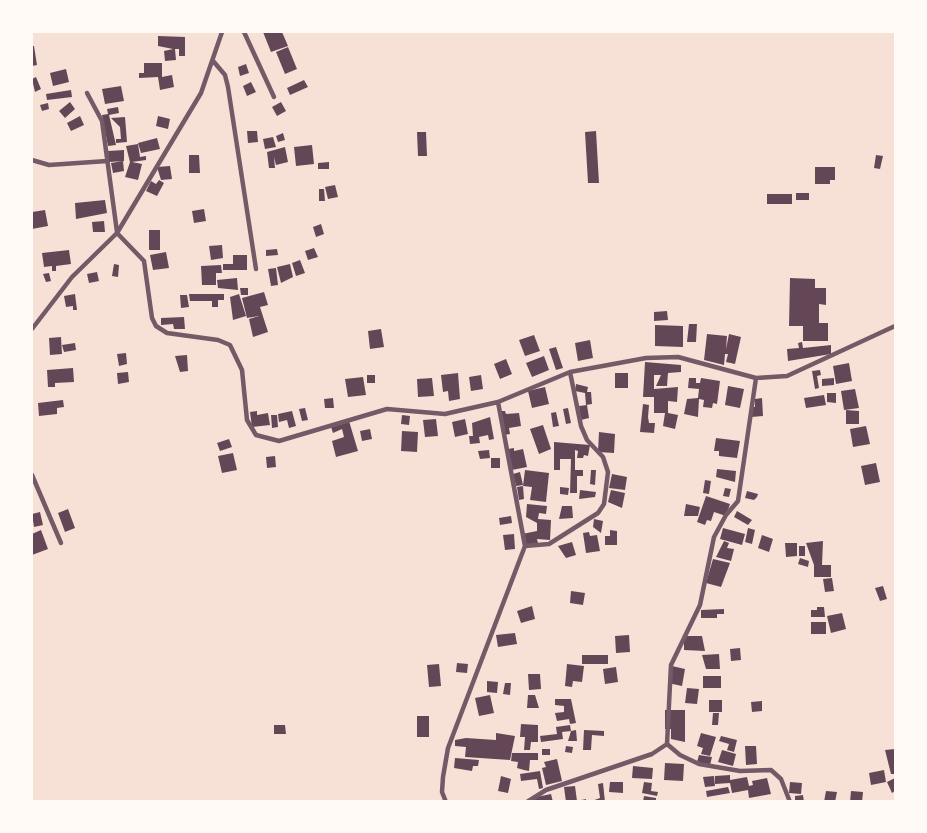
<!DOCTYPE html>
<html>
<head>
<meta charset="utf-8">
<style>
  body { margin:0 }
  #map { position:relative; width:927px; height:833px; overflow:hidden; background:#f7e1d7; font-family:"Work Sans",sans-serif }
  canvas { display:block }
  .frame { position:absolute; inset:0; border:33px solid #fffaf5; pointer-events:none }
</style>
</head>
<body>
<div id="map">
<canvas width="927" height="833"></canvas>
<div class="frame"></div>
</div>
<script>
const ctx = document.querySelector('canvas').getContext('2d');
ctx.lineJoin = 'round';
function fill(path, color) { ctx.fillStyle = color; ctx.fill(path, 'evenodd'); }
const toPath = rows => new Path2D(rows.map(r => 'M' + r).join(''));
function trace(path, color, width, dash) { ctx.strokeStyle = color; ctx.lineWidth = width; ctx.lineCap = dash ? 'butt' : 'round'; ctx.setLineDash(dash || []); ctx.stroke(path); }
fill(toPath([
  [263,32,282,32,288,46,271,52],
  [158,36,185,37,185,56,179,56,179,49,175,49,176,60,165,61,164,51,173,49,158,46],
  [32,46,34,46,37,65,32,66],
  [288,47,297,69,285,74,276,52],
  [144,63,162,63,162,77,172,75,174,87,160,90,158,77,139,78,139,73,144,73],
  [246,64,249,73,240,76,238,67],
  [66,69,69,82,53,86,50,73],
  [36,77,41,89,35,92,32,79],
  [304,80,308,87,290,95,287,88],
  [251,82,256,92,247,96,243,86],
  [121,86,124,101,105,104,102,89],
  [71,90,72,97,47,100,46,94],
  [70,102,75,109,65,118,59,111],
  [281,102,286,111,277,116,272,107],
  [48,103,49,109,42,111,40,105],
  [118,107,119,113,109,115,116,145,108,146,102,115,108,114,107,109],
  [80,116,84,125,71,131,67,123],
  [158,116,170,119,168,129,156,126],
  [125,117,127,142,116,143,116,139,121,139,120,127,111,118],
  [247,131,257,131,258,142,248,143],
  [596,131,599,183,588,183,585,132],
  [417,132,426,132,427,156,418,156],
  [283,133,285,140,278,142,276,136],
  [273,137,276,147,265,149,263,139],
  [157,138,160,149,141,153,138,143],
  [138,144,140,157,146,156,146,160,132,162,142,164,138,180,125,177,130,162,126,146],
  [312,145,314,164,296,166,294,147],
  [285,147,288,162,276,165,274,157,275,168,269,168,267,152],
  [124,150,124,161,109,162,108,151],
  [189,155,199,155,200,173,189,173],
  [876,155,883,156,880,169,874,168],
  [123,161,124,171,113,173,111,163],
  [329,162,329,169,318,169,318,163],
  [170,166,172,179,161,180,157,167],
  [815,167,835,167,835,180,830,180,830,184,815,184],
  [159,180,164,183,157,196,146,191,151,181,156,184],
  [335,185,338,197,328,199,325,187],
  [319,189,324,189,325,201,319,201],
  [796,193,809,193,809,200,796,200],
  [767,194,792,194,792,204,767,204],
  [105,200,107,213,76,219,75,203],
  [204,209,206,221,194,223,192,211],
  [45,210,48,226,32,229,32,212],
  [104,221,105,232,93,232,92,222],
  [321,224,324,234,316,237,313,227],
  [149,230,160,230,160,250,149,250],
  [222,245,223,258,211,260,209,246],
  [314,248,318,257,308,260,305,251],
  [277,249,278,255,266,256,266,250],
  [69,250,71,264,56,266,56,271,52,271,52,266,44,267,42,253],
  [166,252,169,268,153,270,150,255],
  [233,255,247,255,247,270,223,270,223,264,233,264],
  [300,260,305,273,296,276,292,263],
  [114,264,119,265,118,277,112,276],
  [290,264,293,277,281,283,277,267],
  [221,265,222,273,216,273,216,285,202,285,201,266],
  [276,268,278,285,271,286,268,269],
  [97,272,99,281,89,283,87,274],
  [49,273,51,281,46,282,43,274],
  [237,278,238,290,218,288,217,280],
  [790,278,815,279,815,288,826,288,826,305,819,304,819,323,828,323,828,341,803,341,803,326,789,326],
  [240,288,248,288,248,295,241,295],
  [264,292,268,305,260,307,268,332,253,337,249,319,259,316,247,318,242,298],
  [75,294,77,310,73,310,73,306,66,307,64,296],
  [189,294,224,294,224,300,218,300,218,307,212,307,212,301,190,301],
  [239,294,246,316,233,320,230,297],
  [180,295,187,295,189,307,181,308],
  [667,311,668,320,654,321,654,312],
  [184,317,185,329,174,329,173,324,161,325,161,318],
  [689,324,697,324,696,342,687,342],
  [655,325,683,326,683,347,655,346],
  [381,329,384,347,370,349,368,331],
  [707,334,727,336,726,349,729,334,741,337,735,364,726,362,728,354,725,354,724,365,704,360],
  [534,335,540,351,525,356,519,340],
  [61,337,62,354,50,355,49,338],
  [590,340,593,358,578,361,575,343],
  [802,342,803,348,831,345,831,354,788,361,787,349,799,348,798,343],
  [75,343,76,350,64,352,62,345],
  [556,347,563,368,556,370,549,349],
  [126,353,127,364,119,366,117,354],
  [187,355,188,371,180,372,175,356],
  [544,356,549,370,532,377,526,363],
  [506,359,512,374,500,379,494,364],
  [645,362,681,365,681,372,668,373,667,386,656,386,661,375,654,375,654,389,678,387,677,402,668,401,668,413,678,415,675,429,663,426,665,413,654,413,654,397,643,397],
  [849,363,852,381,836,384,833,366],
  [73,368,74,382,55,383,55,387,48,387,47,370],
  [820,370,821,375,817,376,819,388,815,389,812,371],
  [128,372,129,382,118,384,117,373],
  [458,373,460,399,449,401,448,391,443,392,441,375],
  [615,373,628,373,628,388,615,388],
  [367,375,375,375,375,383,367,383],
  [481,375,483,389,471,391,469,377],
  [363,377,366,395,348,397,345,379],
  [432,378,434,396,418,397,417,379],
  [689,378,696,378,696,383,700,383,701,378,720,381,717,404,713,403,712,408,703,407,704,400,699,399,698,417,684,414,687,399,698,398,699,389,688,388],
  [834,378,834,385,822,386,822,379],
  [576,384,588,387,587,392,591,392,592,404,586,405,585,393,575,391],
  [728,386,744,389,740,408,725,405],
  [545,387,549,404,532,408,528,391],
  [855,389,859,408,844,410,841,391],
  [827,393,836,393,836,403,827,402],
  [824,395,826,405,806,408,804,398],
  [333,398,334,408,325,408,324,399],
  [762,398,763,416,751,417,750,407,755,407,755,399],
  [63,400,64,407,57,408,57,414,39,416,38,403],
  [643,404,649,405,648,417,649,423,655,423,654,433,640,432],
  [587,405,589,418,581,420,579,406],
  [305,408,308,420,302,421,299,409],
  [568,408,571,423,566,424,563,409],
  [846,410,859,411,859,424,846,424],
  [257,411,257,415,268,413,270,425,252,427,250,412],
  [292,411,296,426,289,428,287,420,279,422,278,414],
  [500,411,505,411,506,414,519,413,521,426,509,428,510,434,503,435],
  [556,412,559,426,553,427,551,413],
  [271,415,277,415,278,427,272,428],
  [402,415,410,416,409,425,401,424],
  [490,417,494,439,489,440,488,435,479,437,480,443,470,444,469,436,473,436,472,423],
  [436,419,438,436,425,437,423,420],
  [465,419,468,434,455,437,452,422],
  [349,421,358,451,336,457,332,441,344,437,342,429,333,433,331,427],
  [543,425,551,449,539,454,530,429],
  [866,426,870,444,853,447,850,429],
  [370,429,372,439,362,441,360,431],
  [402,431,418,432,417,452,401,451],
  [599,432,615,434,614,453,598,452],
  [716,438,740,441,737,458,719,456,719,451,714,451],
  [229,439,232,447,220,451,217,443],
  [554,442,590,445,588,456,584,455,583,458,577,458,578,451,575,450,575,470,583,470,583,476,577,476,577,493,570,493,571,459,560,459,560,470,554,470],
  [514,448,514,451,523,449,527,467,512,470,508,449],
  [489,450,490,458,480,459,478,451],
  [233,453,237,470,222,473,218,456],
  [275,456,276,467,267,468,266,457],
  [491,458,500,458,500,468,491,468],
  [876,463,880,482,865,485,861,466],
  [717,469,736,471,735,482,716,477],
  [525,470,549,473,546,502,530,500,532,487,523,486],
  [591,470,596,470,595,485,590,484],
  [520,472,523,485,516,486,513,474],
  [612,474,627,477,625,490,609,488],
  [705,480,711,481,709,494,703,493],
  [523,486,524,499,519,500,517,487],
  [560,487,569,488,568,495,560,494],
  [725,488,731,489,729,497,723,496],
  [580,490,596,492,595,497,579,499],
  [611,490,625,493,622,508,608,502],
  [747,491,758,494,757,497,754,500,745,498],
  [706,496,730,504,726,516,714,512,711,521,707,520,705,525,697,522],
  [527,504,547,506,546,514,539,513,538,519,551,520,550,540,537,539,538,543,524,545,522,534,537,531,537,523,526,517],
  [686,504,700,507,698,516,684,516],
  [562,506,572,506,573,518,559,519],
  [68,509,75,528,65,532,58,513],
  [737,511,752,520,748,525,734,517],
  [40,512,43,525,34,527,32,514],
  [511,516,512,523,500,525,499,518],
  [594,519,603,521,601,533,593,527],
  [723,528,745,534,742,545,720,539],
  [748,528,755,530,752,544,745,542],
  [41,530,48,549,32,555,32,534],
  [610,530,617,531,617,545,605,545,605,536,610,536],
  [589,532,590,536,597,535,600,551,586,553,583,533],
  [514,534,515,549,505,550,503,535],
  [762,535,773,539,769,552,758,548],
  [724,541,729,543,727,548,734,549,731,561,716,557],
  [823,541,822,565,831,565,831,577,814,577,814,565,806,543],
  [572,542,576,555,566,558,558,546],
  [785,543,797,543,797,556,786,557],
  [799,546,805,546,805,556,799,556],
  [800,558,809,561,808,567,798,564],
  [713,559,730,563,721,587,706,583],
  [832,578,834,591,825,592,823,579],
  [883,586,887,599,880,601,875,588],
  [571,591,585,593,583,605,570,603],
  [532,606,535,619,521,623,517,611],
  [817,607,824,607,825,617,811,617,811,610,817,610],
  [724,609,724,614,717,614,717,618,701,618,701,610],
  [842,613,846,629,831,633,827,616],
  [811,622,826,622,826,634,811,634],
  [515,633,517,644,498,647,496,635],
  [629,635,630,652,616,653,615,636],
  [684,636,702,636,705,651,684,650],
  [740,648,741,660,731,661,730,649],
  [719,654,720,669,706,669,702,655],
  [582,655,608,655,608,664,582,664],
  [457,663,468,664,467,673,456,672],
  [439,664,441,686,429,687,427,665],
  [567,664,584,666,582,682,573,681,572,687,565,686],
  [672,666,685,669,682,686,668,683],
  [616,667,618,682,605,684,603,669],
  [528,674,540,674,541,689,529,690],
  [703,676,721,676,721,688,703,688],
  [487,681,498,682,497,693,487,692],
  [505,683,511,683,510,695,503,694],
  [687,688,699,689,697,704,685,703],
  [490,695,494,713,479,716,475,698],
  [528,695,535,695,539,708,527,708],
  [555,699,571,699,576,723,570,724,569,719,557,721,555,713,564,712,564,706,555,705],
  [709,700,722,700,722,712,709,712],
  [762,701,762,711,752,712,751,702],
  [665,710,685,710,685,742,671,739,671,729,665,729],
  [713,713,719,713,718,725,712,725],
  [417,716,429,716,429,737,417,737],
  [521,724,538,725,538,742,531,742,530,750,524,750,525,737,520,737],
  [274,725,285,725,286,734,274,734],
  [570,725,571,731,562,732,563,739,541,742,540,736,557,734,556,727],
  [576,730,577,741,568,741,571,731],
  [584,730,604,731,604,736,592,735,591,750,583,750],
  [496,733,515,736,510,760,465,757,466,747,455,746,455,740,466,738,496,740],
  [701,733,716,737,710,756,701,754,703,748,697,746],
  [721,736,737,740,734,752,727,750,729,744,719,741],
  [566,746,573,747,572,753,565,752],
  [745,746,756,746,757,764,746,765],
  [542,749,550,749,550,755,542,755],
  [895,749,895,774,891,774,885,750],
  [722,750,736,754,733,766,718,762],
  [512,753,538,753,538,760,530,760,529,771,524,770,517,768,518,762,511,761],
  [699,755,712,757,710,765,697,762],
  [455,758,479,760,478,766,473,766,472,771,454,768],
  [557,759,562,781,546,785,542,768,546,767,544,762],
  [665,763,684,764,683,781,664,780],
  [633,766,653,768,652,779,632,778],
  [884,770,886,782,871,785,869,773],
  [540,771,543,788,539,789,537,779,521,781,520,774],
  [730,775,730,780,747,777,749,786,753,785,752,781,767,778,771,794,749,798,748,790,732,793,730,783,715,784,715,776],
  [501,776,511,779,508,793,498,791],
  [714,776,715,786,705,787,703,777],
  [895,778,895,791,892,793,887,782],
  [610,782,623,782,623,793,609,792],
  [644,782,652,783,651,791,658,792,657,796,642,793],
  [790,782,802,783,801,794,789,793],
  [603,783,605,802,589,802,600,798,598,784],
  [575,786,577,801,586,799,586,802,566,802,564,787],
  [728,787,730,793,707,797,706,791],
  [826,791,837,792,835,802,824,802],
  [851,791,863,792,862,802,850,802],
  [551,794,553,802,533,802,532,798],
  [803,795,804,802,795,802,795,796],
  [644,796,656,798,656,802,643,802]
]), '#644757');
trace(toPath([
  [244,32,274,97],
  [214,62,225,75,228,87,256,269],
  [87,93,102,121,117,232],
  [32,160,49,165,107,161],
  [117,233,201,93,222,32],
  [32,329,72,277,117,233,144,261,152,318,156,326,167,333,218,340,230,345,242,370,247,420,256,435,279,441,387,409,445,414,458,411,498,402,570,372,646,358,678,357,756,378,787,376,895,326],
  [32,475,61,543],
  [525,546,549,544,598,513,604,504,608,472,603,457,587,440,581,426,570,372],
  [667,744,680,755,699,764,740,771,771,770,781,779,790,802],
  [446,802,442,792,443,777,448,748,525,546,498,402],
  [527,802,546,790,652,754,667,744,671,665,700,605,714,537,726,515,738,501,756,378]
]), '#755966', 4.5);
</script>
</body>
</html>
